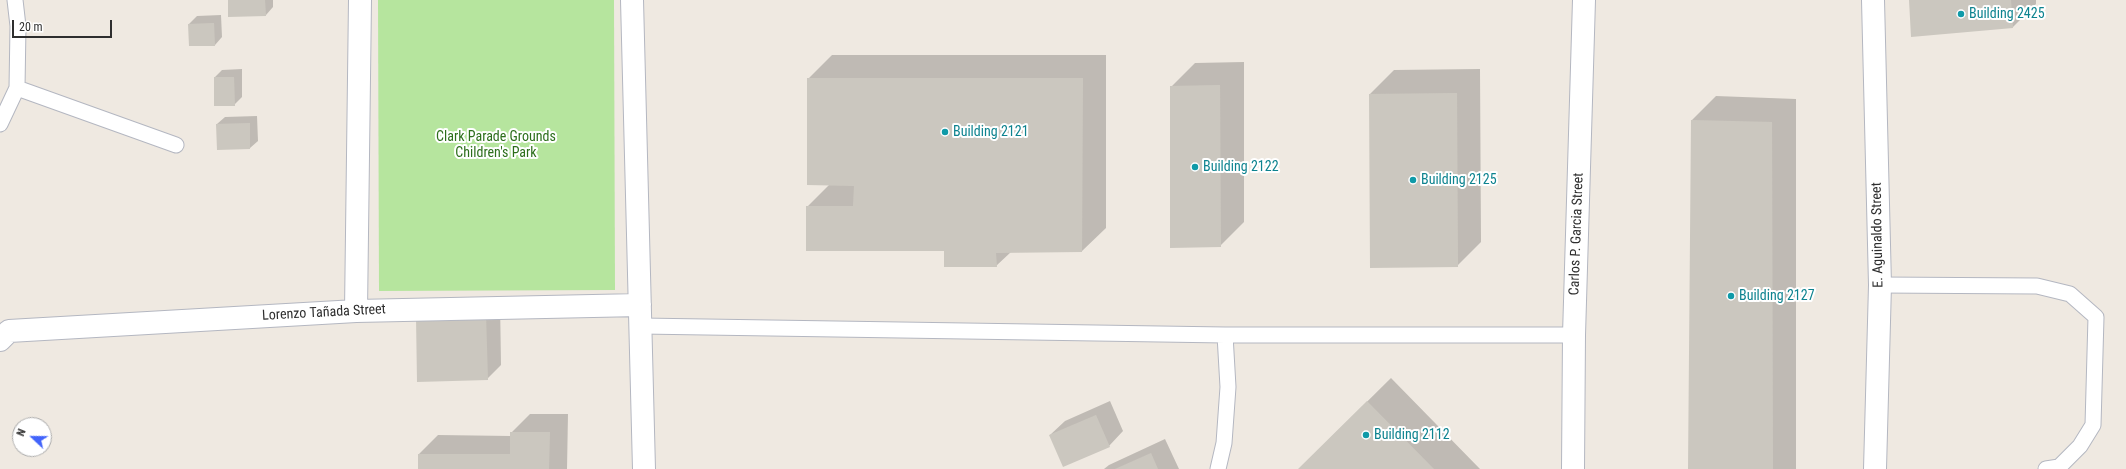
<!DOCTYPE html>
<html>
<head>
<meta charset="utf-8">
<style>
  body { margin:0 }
  #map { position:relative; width:2126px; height:469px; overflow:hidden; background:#efe9e1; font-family:"Roboto Condensed",sans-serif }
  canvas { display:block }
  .north { position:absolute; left:12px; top:417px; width:40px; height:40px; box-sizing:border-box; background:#fff; border:1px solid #ababab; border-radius:50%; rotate:292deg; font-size:11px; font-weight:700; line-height:16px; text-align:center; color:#2e2e2e }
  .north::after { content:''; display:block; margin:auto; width:14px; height:18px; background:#4264fb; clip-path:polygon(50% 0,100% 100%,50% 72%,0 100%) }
  .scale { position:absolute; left:12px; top:20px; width:100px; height:18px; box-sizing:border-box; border:2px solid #2e2e2e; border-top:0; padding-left:5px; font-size:12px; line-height:14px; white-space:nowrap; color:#2e2e2e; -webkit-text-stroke:3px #fff; paint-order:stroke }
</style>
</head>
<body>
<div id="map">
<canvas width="2126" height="469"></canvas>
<div class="north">N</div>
<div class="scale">20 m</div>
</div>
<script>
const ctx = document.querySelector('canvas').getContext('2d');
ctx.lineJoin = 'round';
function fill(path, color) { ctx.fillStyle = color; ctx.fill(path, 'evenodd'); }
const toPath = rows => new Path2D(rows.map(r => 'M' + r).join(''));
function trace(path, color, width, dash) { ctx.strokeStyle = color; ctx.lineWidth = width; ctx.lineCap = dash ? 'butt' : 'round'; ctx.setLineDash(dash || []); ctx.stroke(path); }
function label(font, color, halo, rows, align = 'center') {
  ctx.font = font + ' "Roboto Condensed",sans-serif'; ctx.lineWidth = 4; ctx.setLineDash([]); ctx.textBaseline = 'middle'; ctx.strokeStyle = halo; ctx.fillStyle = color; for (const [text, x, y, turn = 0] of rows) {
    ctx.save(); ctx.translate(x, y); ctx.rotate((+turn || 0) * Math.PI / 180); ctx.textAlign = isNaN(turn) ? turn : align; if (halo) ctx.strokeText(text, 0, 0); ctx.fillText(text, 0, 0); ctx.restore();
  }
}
fill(toPath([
  [378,0,614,0,615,290,379,291]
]), '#b6e59e');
fill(toPath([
  [229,0,273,0,273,7,266,15],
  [1910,0,2036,0,2036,4,2013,27],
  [221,15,222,37,215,45,189,24,197,16],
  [832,55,1106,55,1106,228,1082,251,1011,252,996,266,807,207,830,184,808,79],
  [1244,62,1244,222,1220,246,1171,87,1195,63],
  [242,69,242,97,234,105,215,77,222,70],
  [1480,69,1481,242,1457,266,1370,94,1394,70],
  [1716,96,1796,99,1796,469,1689,469,1692,120],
  [257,116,258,141,250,148,217,124,225,117],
  [500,301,501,365,487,379,431,303],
  [1391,378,1480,469,1299,469],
  [1110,401,1123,431,1109,446,1050,435,1065,421],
  [530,414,568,414,567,469,418,469,419,454,438,435,511,436,511,433],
  [1165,439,1179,469,1104,469,1109,465]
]), '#0003');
fill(toPath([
  [228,0,265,0,266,16,228,17],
  [1909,0,2011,0,2013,28,1911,37],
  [214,23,215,46,189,46,188,24],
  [214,77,234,77,235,106,214,106],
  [807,78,1083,78,1082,252,996,253,997,267,944,267,944,251,806,251,806,206,853,206,854,186,807,185],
  [1220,85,1221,247,1170,248,1170,86],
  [1457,93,1458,267,1370,268,1369,94],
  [1691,120,1772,122,1773,469,1688,469],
  [250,123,250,149,217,150,216,124],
  [486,315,488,380,417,382,416,317],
  [1367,401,1434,469,1298,469],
  [1096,415,1110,447,1063,467,1049,435],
  [510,432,550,432,549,469,418,469,418,454,510,454],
  [1151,453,1158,469,1115,469]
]), '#cbc7bf');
const service = toPath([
  [17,88,176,145],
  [0,124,17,88,18,26,15,0],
  [1880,285,2037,286,2070,294,2096,317,2093,425,2080,446,2059,467,2046,469],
  [641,326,1225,335,1574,335],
  [1218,469,1224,443,1228,387,1225,335]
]);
const minor = toPath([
  [632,0,644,469],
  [1873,0,1880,285,1875,469],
  [356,311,360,0],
  [0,340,9,331,356,311,640,305],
  [1573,469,1574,335,1584,0]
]);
trace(service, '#b4b7c1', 17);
trace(minor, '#b4b7c1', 24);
trace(service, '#fff', 15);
trace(minor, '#fff', 22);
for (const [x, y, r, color] of [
  [1961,14,4,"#0f9aa8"],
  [945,132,4,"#0f9aa8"],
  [1195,167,4,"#0f9aa8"],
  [1413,180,4,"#0f9aa8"],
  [1731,296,4,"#0f9aa8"],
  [1366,435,4,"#0f9aa8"]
]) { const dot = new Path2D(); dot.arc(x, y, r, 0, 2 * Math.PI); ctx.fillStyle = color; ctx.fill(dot); trace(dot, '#fff', 1.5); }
label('14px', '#0d838f', '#fff', [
  ["Building 2425",1969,14],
  ["Building 2121",953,132],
  ["Building 2122",1203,167],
  ["Building 2125",1421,180],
  ["Building 2127",1739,296],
  ["Building 2112",1374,435]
], 'left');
label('14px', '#2c6e1b', '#fff', [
  ["Clark Parade Grounds",496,137],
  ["Children's Park",496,153]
]);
label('14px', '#2e2e2e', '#fff', [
  ["Carlos P. Garcia Street",1577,234,-88],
  ["E. Aguinaldo Street",1878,235,-91],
  ["Lorenzo Tañada Street",324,313,-3]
]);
</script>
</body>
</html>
